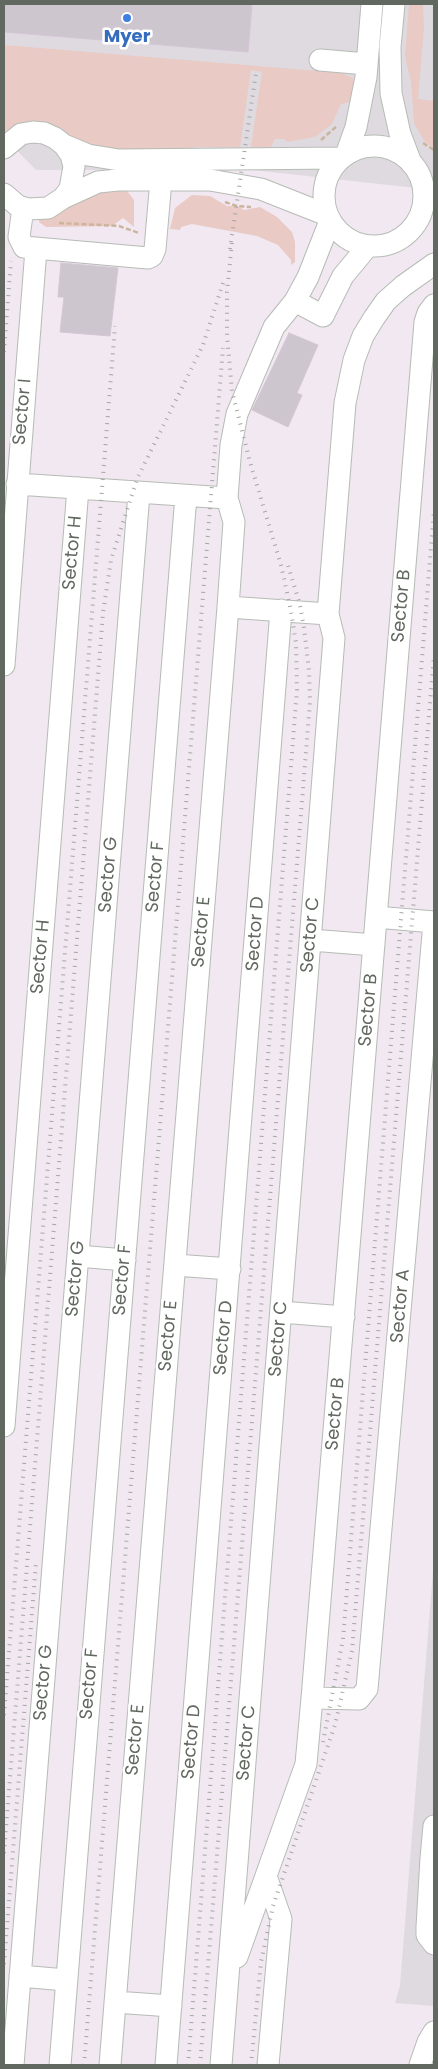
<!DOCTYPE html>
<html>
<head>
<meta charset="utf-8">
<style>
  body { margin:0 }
  #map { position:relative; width:438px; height:2069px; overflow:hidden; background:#f1e8f1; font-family:Poppins,sans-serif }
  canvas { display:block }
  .frame { position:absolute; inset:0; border:5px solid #61685f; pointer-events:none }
</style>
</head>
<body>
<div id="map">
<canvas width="438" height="2069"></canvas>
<div class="frame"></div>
</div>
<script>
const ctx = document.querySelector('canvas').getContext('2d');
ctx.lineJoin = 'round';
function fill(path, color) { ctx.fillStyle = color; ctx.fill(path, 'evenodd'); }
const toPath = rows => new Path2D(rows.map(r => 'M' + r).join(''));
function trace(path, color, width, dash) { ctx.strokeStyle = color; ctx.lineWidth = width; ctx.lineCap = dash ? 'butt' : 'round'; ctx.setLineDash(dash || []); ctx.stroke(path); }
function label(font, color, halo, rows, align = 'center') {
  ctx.font = font + ' Poppins,sans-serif'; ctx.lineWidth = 5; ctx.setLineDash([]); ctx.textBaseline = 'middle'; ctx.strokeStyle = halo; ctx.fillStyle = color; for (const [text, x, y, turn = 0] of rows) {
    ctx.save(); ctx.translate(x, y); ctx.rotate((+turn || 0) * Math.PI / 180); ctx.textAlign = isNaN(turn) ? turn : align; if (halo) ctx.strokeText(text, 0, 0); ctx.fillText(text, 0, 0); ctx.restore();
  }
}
fill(toPath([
  [4,4,434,4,434,190,253,170,36,170,4,137],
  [434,1558,434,2006,395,2003,400,1986]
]), '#dfdae0');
fill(toPath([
  [409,4,423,4,424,28,418,99,434,101,434,148,425,142,414,123,411,82,405,56],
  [4,45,342,73,353,78,354,84,350,102,341,104,332,124,315,137,287,142,284,139,275,139,271,147,251,147,262,72,251,70,240,147,199,147,128,154,15,128,4,132],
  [115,188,127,191,134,200,134,227,123,218,112,226,46,227,39,222,39,218,105,189],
  [192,195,210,196,227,206,237,206,244,210,260,207,277,217,292,232,295,242,295,262,291,265,291,260,278,245,257,236,192,224,181,227,180,230,170,229,175,208]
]), '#e9cac4');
const building = toPath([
  [4,4,252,4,248,52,4,32,4,4],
  [61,263,118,268,110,336,60,332,64,297,58,297,61,263],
  [289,333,318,345,297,393,302,395,288,427,252,410,289,333]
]);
fill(building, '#cec6ce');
trace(building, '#d4c5d7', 1);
const minor = toPath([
  [394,4,390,47,391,93,400,134,411,163],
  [320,60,367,64],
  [64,145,88,155,119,160,341,158],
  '324 196a50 50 0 1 1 100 0a50 50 0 1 1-100 0Z',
  [4,148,21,134,33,132,44,133,55,138,64,145,71,155,74,166,70,189,63,198,48,208,28,209,18,206,4,194],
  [346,155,356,127,366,77,372,4],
  [63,198,98,182,118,180,210,180,261,189,327,215],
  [23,208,19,237,24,247,148,258,152,256,155,249,161,180],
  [295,301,323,316,343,276,368,246],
  [17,484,227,498],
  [328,614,228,607,234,522,227,498,231,445,237,414,274,327,295,301,308,277,330,221],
  [4,665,36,249],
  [376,917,434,922],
  [311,940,374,945],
  [78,1256,125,1260],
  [175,1265,230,1269],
  [281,1312,344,1317],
  [4,1426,78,488],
  [312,1698,425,322,428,313,434,305],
  [431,1858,434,1826],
  [434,1858,431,1858,427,1927,427,1935,434,1944],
  [266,1876,281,1919,268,2065],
  [237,1957,306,1764,312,1698,359,1699,367,1689,434,922],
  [20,1976,66,1980],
  [115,2002,171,2006],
  [13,2065,139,493],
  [60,2065,186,496],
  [110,2065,228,607],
  [166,2065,281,610],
  [221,2065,334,638,328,614,345,403,354,360,363,336,374,318,386,301,403,286,434,264],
  [420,2065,428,2042,434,2032]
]);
trace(minor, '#b6bcb5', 23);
trace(toPath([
  [321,140,337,126],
  [423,143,434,150],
  [225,202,237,206,251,207],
  [59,223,119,226,139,233]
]), '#cdb49d', 2.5, [5, 2.5]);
trace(minor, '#fff', 21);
trace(toPath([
  [230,249,256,73],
  [4,352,11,261],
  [4,1715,115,326],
  [323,1742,343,1639,434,510],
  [4,1853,103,613,111,560,137,479,203,345,223,283],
  [4,1964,36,1563],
  [84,2065,223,348],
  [188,2065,297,690,296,643,291,611,281,565,250,462,232,391,227,335,227,292,232,242],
  [200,2065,310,702,309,671,304,628,300,605,287,562],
  [251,2065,261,1962,273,1906,335,1725,352,1651,434,655]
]), '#a4a6a3', 4, [1, 6]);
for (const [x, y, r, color] of [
  [127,18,5,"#3f7fe0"]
]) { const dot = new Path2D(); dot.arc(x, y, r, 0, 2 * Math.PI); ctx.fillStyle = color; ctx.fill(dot); trace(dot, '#fff', 2); }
label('bold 18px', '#366cbe', '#fff', [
  ["Myer",127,37]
]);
label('18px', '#61685f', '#fff', [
  ["Sector I",23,412,-85],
  ["Sector H",73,553,-85],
  ["Sector B",402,606,-85],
  ["Sector G",109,875,-85],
  ["Sector F",156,877,-85],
  ["Sector E",202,932,-85],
  ["Sector D",256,934,-86],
  ["Sector C",311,935,-85],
  ["Sector H",41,957,-85],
  ["Sector B",369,1010,-85],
  ["Sector G",76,1279,-85],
  ["Sector F",123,1280,-85],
  ["Sector A",401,1306,-85],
  ["Sector E",169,1336,-85],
  ["Sector D",224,1338,-85],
  ["Sector C",279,1339,-85],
  ["Sector B",336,1414,-85],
  ["Sector G",44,1683,-85],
  ["Sector F",90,1684,-85],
  ["Sector E",136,1740,-85],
  ["Sector D",192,1742,-85],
  ["Sector C",247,1743,-85]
]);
</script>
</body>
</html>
